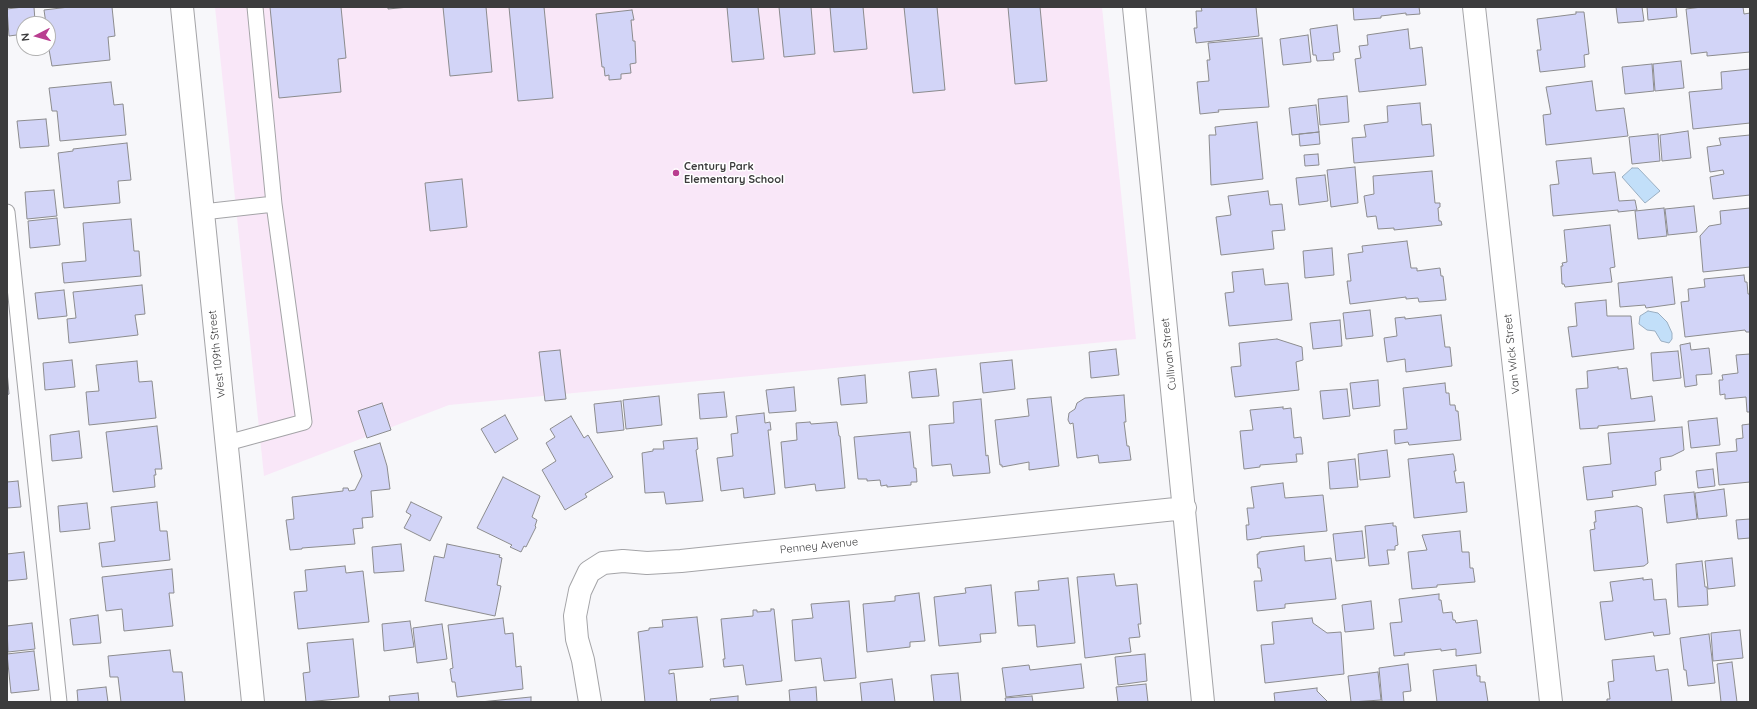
<!DOCTYPE html>
<html>
<head>
<meta charset="utf-8">
<style>
  body { margin:0 }
  #map { position:relative; width:1757px; height:709px; overflow:hidden; background:#f7f7fa; font-family:Quicksand,sans-serif }
  canvas { display:block }
  .frame { position:absolute; inset:0; border:8px solid #3c3c3d; pointer-events:none }
  .north { position:absolute; left:16px; top:16px; width:40px; height:40px; box-sizing:border-box; background:#fff; border:1px solid #b1b1b1; border-radius:50%; rotate:264deg; font-size:11px; font-weight:700; line-height:16px; text-align:center; color:#3c3c3d }
  .north::after { content:''; display:block; margin:auto; width:14px; height:18px; background:#b93e90; clip-path:polygon(50% 0,100% 100%,50% 72%,0 100%) }
</style>
</head>
<body>
<div id="map">
<canvas width="1757" height="709"></canvas>
<div class="frame"></div>
<div class="north">N</div>
</div>
<script>
const ctx = document.querySelector('canvas').getContext('2d');
ctx.lineJoin = 'round';
function fill(path, color) { ctx.fillStyle = color; ctx.fill(path, 'evenodd'); }
const toPath = rows => new Path2D(rows.map(r => 'M' + r).join(''));
function trace(path, color, width, dash) { ctx.strokeStyle = color; ctx.lineWidth = width; ctx.lineCap = dash ? 'butt' : 'round'; ctx.setLineDash(dash || []); ctx.stroke(path); }
function label(font, color, halo, rows, align = 'center') {
  ctx.font = font + ' Quicksand,sans-serif'; ctx.lineWidth = 3; ctx.setLineDash([]); ctx.textBaseline = 'middle'; ctx.strokeStyle = halo; ctx.fillStyle = color; for (const [text, x, y, turn = 0] of rows) {
    ctx.save(); ctx.translate(x, y); ctx.rotate((+turn || 0) * Math.PI / 180); ctx.textAlign = isNaN(turn) ? turn : align; if (halo) ctx.strokeText(text, 0, 0); ctx.fillText(text, 0, 0); ctx.restore();
  }
}
fill(toPath([
  [215,7,1102,7,1136,339,449,405,264,476]
]), '#f9e7f8');
const water = toPath([
  [1632,168,1638,168,1660,191,1645,203,1622,177,1632,168],
  [1648,311,1658,313,1667,322,1672,333,1672,339,1669,343,1661,341,1655,331,1647,330,1639,324,1640,316,1648,311]
]);
fill(water, '#c2dff9');
trace(water, '#9aaec1', 1);
const building = toPath([
  [23,7,34,7,35,21,44,20,45,24,24,24,24,34,9,36,7,9,23,7],
  [69,7,112,7,115,36,108,37,110,60,52,66,48,44,48,24,46,24,44,10,69,7],
  [270,7,341,7,346,58,338,59,341,92,279,98,270,7],
  [388,7,409,7,388,9,388,7],
  [443,7,486,7,492,72,450,76,443,7],
  [509,7,544,7,553,98,518,101,509,7],
  [727,7,758,7,764,59,732,62,727,7],
  [779,7,811,7,815,54,784,57,779,7],
  [830,7,863,7,867,49,834,52,830,7],
  [904,7,937,7,945,90,913,93,904,7],
  [1008,7,1040,7,1047,81,1015,84,1008,7],
  [1201,7,1256,7,1259,36,1196,43,1194,28,1197,28,1196,11,1202,11,1201,7],
  [1353,7,1419,7,1420,14,1406,15,1406,13,1381,16,1381,18,1354,20,1353,7],
  [1616,7,1642,7,1644,21,1618,23,1616,7],
  [1647,7,1676,7,1677,17,1648,20,1647,7],
  [1702,7,1743,7,1744,14,1750,13,1750,52,1707,56,1707,52,1691,54,1686,9,1702,7],
  [632,10,634,20,631,20,633,41,635,41,636,63,630,64,631,73,621,74,621,79,609,80,609,75,605,76,604,67,602,67,596,14,632,10],
  [1576,12,1584,12,1589,54,1584,55,1585,67,1540,72,1537,50,1541,50,1537,19,1576,14,1576,12],
  [1337,25,1340,52,1333,53,1334,60,1317,61,1316,55,1313,55,1310,29,1337,25],
  [1408,29,1410,49,1422,47,1426,85,1359,92,1355,59,1361,58,1359,46,1368,45,1367,35,1408,29],
  [1308,35,1311,62,1283,65,1280,39,1308,35],
  [1262,38,1269,107,1218,110,1219,112,1200,114,1197,82,1209,81,1207,60,1210,60,1208,43,1262,38],
  [1681,61,1684,88,1655,91,1653,64,1681,61],
  [1652,64,1654,91,1625,94,1622,67,1652,64],
  [1750,69,1750,123,1693,129,1689,92,1722,89,1721,72,1750,69],
  [1592,81,1596,111,1624,108,1628,136,1546,145,1543,115,1551,114,1546,87,1592,81],
  [111,82,114,105,123,104,126,135,60,141,57,111,52,111,49,88,111,82],
  [1347,96,1349,122,1320,125,1318,99,1347,96],
  [1420,103,1422,125,1431,124,1434,156,1354,163,1352,138,1366,137,1364,125,1388,122,1387,106,1420,103],
  [1316,105,1319,132,1292,135,1289,108,1316,105],
  [46,119,49,146,20,148,17,121,46,119],
  [1257,122,1263,179,1211,185,1209,135,1216,135,1215,127,1257,122],
  [1688,131,1691,158,1662,161,1660,135,1688,131],
  [1319,132,1320,144,1300,146,1299,134,1319,132],
  [1658,134,1660,161,1632,164,1629,137,1658,134],
  [1750,135,1750,195,1713,199,1710,177,1724,174,1723,170,1710,172,1707,147,1721,145,1719,138,1750,135],
  [127,143,131,180,118,181,120,203,64,208,58,153,73,151,73,149,127,143],
  [1318,154,1319,165,1305,166,1304,155,1318,154],
  [1591,158,1593,174,1615,172,1619,201,1635,200,1637,210,1618,212,1618,210,1553,216,1550,185,1559,184,1556,161,1591,158],
  [1355,167,1358,203,1331,207,1327,170,1355,167],
  [1432,171,1435,203,1440,203,1440,207,1438,208,1439,221,1441,221,1442,225,1394,230,1394,228,1378,229,1376,216,1367,217,1364,196,1374,194,1373,176,1432,171],
  [1325,175,1328,201,1299,205,1296,178,1325,175],
  [462,179,467,227,430,231,425,183,462,179],
  [54,190,57,216,27,219,25,192,54,190],
  [1268,191,1270,205,1282,204,1285,230,1272,231,1274,249,1221,255,1216,217,1231,215,1228,196,1268,191],
  [1694,206,1697,232,1668,235,1665,209,1694,206],
  [1664,208,1667,236,1638,239,1635,211,1664,208],
  [1750,208,1750,267,1703,272,1700,236,1709,226,1721,224,1720,211,1750,208],
  [57,218,60,245,30,248,28,221,57,218],
  [131,219,134,251,139,251,141,276,64,283,62,263,86,261,83,223,131,219],
  [1610,225,1615,267,1610,268,1612,282,1565,287,1564,284,1562,284,1561,266,1563,266,1562,263,1567,262,1564,230,1610,225],
  [1407,241,1411,268,1417,268,1417,271,1440,268,1441,276,1443,276,1446,300,1419,302,1418,298,1406,299,1406,297,1350,304,1347,281,1351,281,1348,254,1363,252,1362,246,1407,241],
  [1332,248,1334,275,1305,278,1303,251,1332,248],
  [1263,269,1265,285,1288,283,1292,320,1229,326,1225,293,1234,292,1232,272,1263,269],
  [1744,275,1745,282,1747,282,1748,294,1750,294,1750,332,1746,332,1745,330,1685,337,1681,302,1689,301,1688,289,1705,287,1704,279,1744,275],
  [1672,277,1675,304,1646,308,1645,305,1620,307,1618,283,1672,277],
  [142,285,145,314,135,315,138,335,69,343,67,319,76,318,73,292,142,285],
  [64,290,67,316,38,319,35,293,64,290],
  [1606,300,1607,316,1631,316,1634,349,1572,357,1568,327,1577,326,1575,303,1606,300],
  [1370,310,1373,336,1346,339,1343,313,1370,310],
  [1441,315,1445,347,1450,347,1452,366,1406,372,1405,359,1387,362,1384,338,1397,336,1395,318,1405,317,1405,319,1441,315],
  [1340,320,1342,346,1313,349,1310,323,1340,320],
  [1277,339,1302,347,1303,360,1296,362,1299,390,1235,397,1231,367,1241,366,1239,343,1277,339],
  [1690,343,1691,350,1709,348,1712,374,1696,375,1697,385,1685,387,1680,345,1690,343],
  [1116,349,1119,375,1091,378,1089,352,1116,349],
  [560,350,566,399,545,401,539,352,560,350],
  [1678,351,1681,378,1653,381,1651,353,1678,351],
  [1750,354,1750,412,1747,412,1746,397,1725,399,1725,394,1720,395,1719,380,1723,380,1722,375,1738,373,1736,355,1750,354],
  [72,360,75,387,45,390,43,363,72,360],
  [1012,360,1015,389,983,393,980,363,1012,360],
  [137,361,139,382,152,381,156,418,89,425,86,392,99,391,96,365,137,361],
  [1618,367,1618,369,1627,368,1631,399,1652,396,1655,421,1598,426,1598,428,1580,429,1576,389,1588,388,1587,371,1618,367],
  [936,369,939,396,912,398,909,372,936,369],
  [7,371,9,394,7,395,7,371],
  [865,375,867,403,841,405,838,378,865,375],
  [1378,380,1380,406,1353,409,1350,383,1378,380],
  [1445,383,1446,393,1449,393,1450,405,1455,405,1456,411,1458,411,1461,440,1409,445,1408,442,1395,444,1394,430,1407,429,1403,388,1445,383],
  [794,387,796,411,769,413,766,390,794,387],
  [1347,389,1350,416,1323,419,1320,391,1347,389],
  [724,392,727,417,700,419,698,394,724,392],
  [1124,395,1126,422,1124,422,1127,446,1129,446,1131,460,1099,463,1098,455,1077,458,1073,423,1070,424,1068,420,1069,413,1075,409,1077,403,1085,398,1124,395],
  [659,396,662,425,626,429,623,400,659,396],
  [1051,397,1059,466,1029,470,1029,462,1002,467,1002,465,1000,465,995,420,1029,416,1027,399,1051,397],
  [981,399,986,456,988,455,990,473,953,476,951,464,932,466,929,425,954,423,953,402,981,399],
  [621,401,624,430,597,433,594,404,621,401],
  [382,403,391,430,367,438,358,411,382,403],
  [1283,407,1283,409,1291,408,1294,438,1301,437,1303,454,1296,454,1297,462,1260,465,1260,467,1244,469,1240,431,1253,430,1250,410,1283,407],
  [764,413,765,423,770,422,771,430,768,430,775,494,744,498,743,488,721,491,717,458,733,456,731,434,738,433,736,416,764,413],
  [505,415,518,439,495,453,481,429,505,415],
  [571,416,584,438,588,435,613,477,585,494,587,497,565,510,542,470,556,461,546,443,555,437,550,429,571,416],
  [1717,418,1720,445,1691,448,1688,421,1717,418],
  [810,422,811,424,837,422,839,436,840,436,845,488,816,491,815,484,785,488,781,442,797,440,796,423,810,422],
  [1750,424,1750,482,1719,485,1716,453,1737,451,1736,439,1743,438,1742,425,1750,424],
  [157,426,162,469,155,469,156,475,154,475,155,487,113,492,106,432,157,426],
  [1682,427,1684,450,1672,456,1660,458,1661,470,1655,472,1656,485,1612,491,1613,497,1587,500,1583,467,1611,464,1608,433,1682,427],
  [79,431,82,458,52,461,50,435,79,431],
  [910,432,914,468,916,468,917,482,911,482,911,485,887,487,887,485,881,486,880,480,867,481,867,479,858,479,854,437,910,432],
  [697,438,698,449,696,450,703,501,666,504,664,492,645,493,642,453,653,451,653,449,664,449,663,441,697,438],
  [380,443,387,466,390,489,371,491,373,517,362,518,363,528,353,529,355,544,302,548,302,549,290,550,286,520,294,519,292,497,343,491,343,488,348,488,349,491,355,490,362,476,354,451,380,443],
  [1387,450,1390,477,1360,480,1358,454,1387,450],
  [1453,454,1454,456,1456,471,1454,471,1456,483,1464,482,1467,512,1414,518,1408,459,1453,454],
  [1355,459,1358,487,1330,489,1328,462,1355,459],
  [1713,469,1715,486,1698,488,1696,471,1713,469],
  [503,477,540,496,532,517,537,520,535,526,536,527,526,547,524,546,521,552,510,547,512,545,477,528,503,477],
  [18,481,21,507,7,508,7,482,18,481],
  [1283,483,1285,498,1323,495,1327,531,1261,537,1261,538,1247,540,1246,525,1249,525,1247,508,1254,508,1251,487,1283,483],
  [1724,489,1727,516,1698,519,1695,493,1724,489],
  [1694,492,1697,519,1667,523,1664,495,1694,492],
  [157,502,160,531,167,531,170,560,102,567,99,543,115,541,111,507,157,502],
  [411,502,442,517,430,541,404,528,411,515,406,512,411,502],
  [87,503,90,529,60,532,58,506,87,503],
  [1637,506,1642,508,1648,563,1644,566,1594,571,1590,530,1595,529,1594,522,1596,522,1595,511,1637,506],
  [1750,519,1750,538,1738,539,1736,520,1750,519],
  [1393,523,1393,526,1396,526,1398,545,1395,546,1395,550,1387,550,1389,564,1369,566,1365,526,1393,523],
  [1362,531,1365,558,1336,561,1333,534,1362,531],
  [1460,531,1462,552,1469,552,1470,568,1473,568,1475,582,1437,585,1437,587,1412,589,1408,552,1427,550,1422,535,1460,531],
  [401,544,404,571,374,573,372,547,401,544],
  [447,544,500,555,499,557,502,558,497,585,501,586,495,616,425,601,434,556,444,558,447,544],
  [1304,546,1305,561,1331,558,1336,599,1285,604,1285,608,1257,611,1254,581,1262,581,1260,568,1258,568,1257,554,1259,554,1259,552,1304,546],
  [24,552,27,579,7,581,7,554,24,552],
  [1732,558,1735,586,1708,589,1705,561,1732,558],
  [1702,561,1705,587,1707,587,1708,605,1678,607,1676,564,1702,561],
  [345,566,346,573,363,571,369,622,298,629,294,592,307,591,305,570,345,566],
  [172,569,174,593,169,593,173,626,124,631,122,609,106,611,102,577,172,569],
  [1114,574,1116,586,1137,584,1141,624,1138,624,1140,637,1129,638,1131,652,1085,658,1077,577,1114,574],
  [1068,578,1075,643,1037,647,1035,625,1018,626,1015,592,1039,590,1038,581,1068,578],
  [1643,578,1643,580,1652,579,1654,600,1666,599,1670,634,1654,636,1653,632,1605,640,1600,602,1613,601,1610,582,1643,578],
  [991,585,996,633,980,634,981,642,939,646,934,597,966,593,965,588,991,585],
  [919,593,925,641,910,642,910,647,867,652,863,604,895,601,895,596,919,593],
  [1439,594,1439,600,1441,600,1443,613,1452,612,1453,620,1455,620,1456,623,1477,620,1481,653,1456,656,1456,649,1441,651,1441,649,1404,653,1405,655,1394,656,1390,623,1402,622,1399,599,1439,594],
  [849,601,856,678,824,681,821,658,795,661,792,620,813,618,811,604,849,601],
  [1371,601,1374,629,1345,632,1342,605,1371,601],
  [771,609,774,609,782,681,746,685,743,665,724,667,723,659,725,659,721,619,753,616,753,610,757,610,757,612,771,611,771,609],
  [98,615,101,643,73,645,70,619,98,615],
  [697,617,703,667,669,670,669,674,674,673,677,702,645,702,638,632,649,630,649,628,663,627,662,620,697,617],
  [503,618,505,634,513,633,516,667,521,666,523,689,457,697,455,682,452,682,450,669,453,668,448,625,503,618],
  [1312,618,1313,623,1327,633,1341,632,1344,674,1265,683,1261,645,1274,644,1272,622,1312,618],
  [410,621,414,647,384,651,382,624,410,621],
  [32,623,35,649,8,652,7,626,32,623],
  [442,624,447,659,417,663,413,628,442,624],
  [1740,630,1743,658,1713,661,1711,633,1740,630],
  [1709,634,1715,683,1688,686,1686,670,1684,670,1680,638,1709,634],
  [353,639,359,697,306,702,303,673,310,672,307,643,353,639],
  [170,650,173,672,182,672,185,702,121,702,118,677,110,677,108,656,170,650],
  [34,651,39,690,11,693,7,654,34,651],
  [1145,654,1147,681,1118,685,1115,657,1145,654],
  [1654,656,1656,671,1668,669,1672,702,1607,702,1607,699,1610,699,1608,682,1614,681,1612,660,1654,656],
  [1732,662,1737,702,1721,702,1717,664,1732,662],
  [1081,664,1084,688,1006,697,1002,668,1029,665,1030,670,1081,664],
  [1408,664,1411,691,1403,692,1404,702,1382,702,1379,668,1408,664],
  [1476,665,1477,676,1480,676,1480,682,1485,682,1488,702,1437,702,1433,670,1476,665],
  [1378,672,1381,700,1351,702,1348,676,1378,672],
  [958,673,961,702,934,702,931,675,958,673],
  [892,679,895,702,862,702,860,683,892,679],
  [1146,684,1148,702,1118,702,1116,687,1146,684],
  [106,687,108,702,78,702,77,690,106,687],
  [816,687,817,702,790,702,789,690,816,687],
  [1317,688,1317,691,1328,702,1275,702,1274,693,1317,688],
  [418,693,419,702,390,702,389,696,418,693],
  [738,696,738,702,711,702,710,699,738,696],
  [1032,696,1033,702,1006,702,1005,698,1032,696],
  [531,697,531,702,480,702,531,697]
]);
fill(building, '#d2d4f7');
trace(building, '#8c8c8e', 1);
const service = toPath([
  [255,7,274,204],
  [7,212,59,702],
  [203,212,274,204,304,422,227,443]
]);
const minor = toPath([
  [182,7,253,702],
  [1134,7,1203,702],
  [1474,7,1551,702],
  [590,702,583,660,577,639,575,616,580,591,589,572,603,563,623,561,647,563,681,561,1185,508]
]);
trace(service, '#a4a4a7', 17);
trace(minor, '#a4a4a7', 24);
trace(service, '#fff', 15);
trace(minor, '#fff', 22);
for (const [x, y, r, color] of [
  [676,173,4,"#b93e90"]
]) { const dot = new Path2D(); dot.arc(x, y, r, 0, 2 * Math.PI); ctx.fillStyle = color; ctx.fill(dot); trace(dot, '#fff', 1.5); }
label('bold 11px', '#3c3c3d', '#fff', [
  ["Century Park",684,167],
  ["Elementary School",684,180]
], 'left');
label('11px', '#3c3c3d', '#fff', [
  ["West 109th Street",217,354,-96],
  ["Cullivan Street",1169,354,-96],
  ["Van Wick Street",1512,354,-96],
  ["Penney Avenue",819,546,-6]
]);
</script>
</body>
</html>
